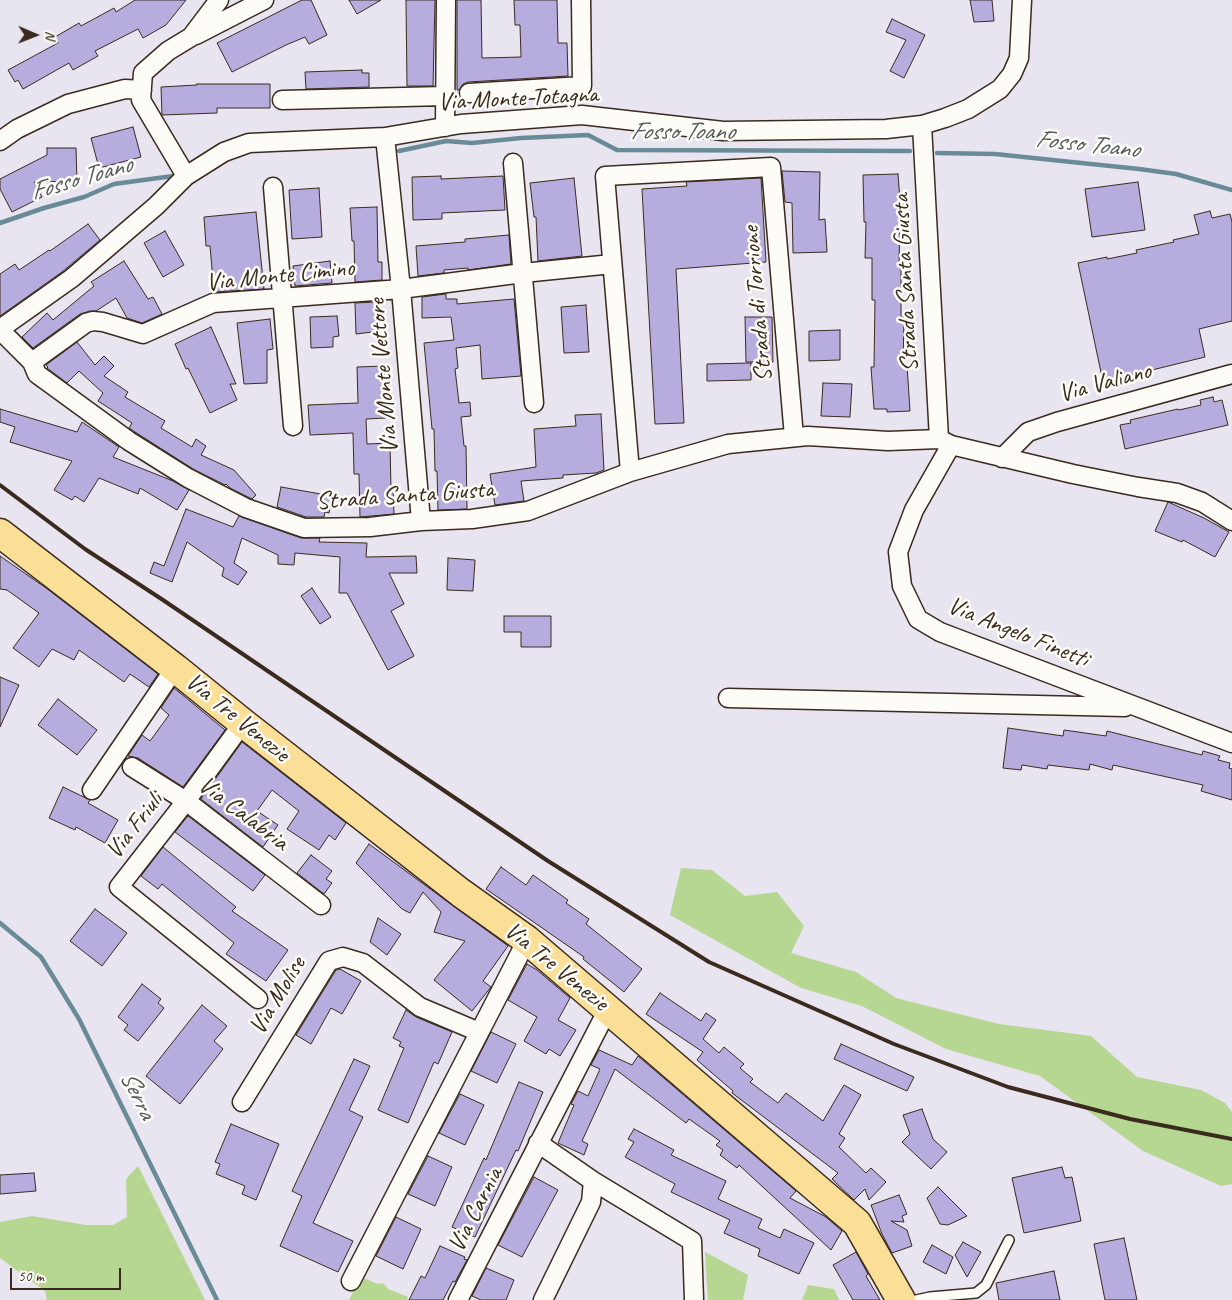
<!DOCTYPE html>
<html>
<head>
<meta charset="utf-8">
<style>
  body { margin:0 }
  #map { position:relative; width:1232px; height:1300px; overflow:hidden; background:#e8e4f0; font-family:Caveat,sans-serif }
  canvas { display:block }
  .north { position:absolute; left:10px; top:10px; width:50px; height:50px; -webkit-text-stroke:4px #fdfcf7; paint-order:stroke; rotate:91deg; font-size:14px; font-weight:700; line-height:20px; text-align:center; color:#3b2a1e }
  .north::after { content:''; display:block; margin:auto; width:18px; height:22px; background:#3b2a1e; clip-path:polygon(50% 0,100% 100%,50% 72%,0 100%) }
  .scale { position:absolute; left:10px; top:1268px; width:111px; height:22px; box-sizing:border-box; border:2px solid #3b2a1e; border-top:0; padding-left:6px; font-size:15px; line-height:18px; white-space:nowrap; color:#3b2a1e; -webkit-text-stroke:4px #fdfcf7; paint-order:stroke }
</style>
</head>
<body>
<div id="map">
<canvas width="1232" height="1300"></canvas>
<div class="north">N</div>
<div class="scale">50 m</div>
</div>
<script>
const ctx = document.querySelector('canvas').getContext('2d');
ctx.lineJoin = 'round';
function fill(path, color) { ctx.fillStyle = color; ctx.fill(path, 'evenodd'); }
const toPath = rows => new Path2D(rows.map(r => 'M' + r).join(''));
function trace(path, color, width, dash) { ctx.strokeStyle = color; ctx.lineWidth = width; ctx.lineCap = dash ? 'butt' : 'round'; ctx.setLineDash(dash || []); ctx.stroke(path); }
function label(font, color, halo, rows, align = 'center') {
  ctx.font = font + ' Caveat,sans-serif'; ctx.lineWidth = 5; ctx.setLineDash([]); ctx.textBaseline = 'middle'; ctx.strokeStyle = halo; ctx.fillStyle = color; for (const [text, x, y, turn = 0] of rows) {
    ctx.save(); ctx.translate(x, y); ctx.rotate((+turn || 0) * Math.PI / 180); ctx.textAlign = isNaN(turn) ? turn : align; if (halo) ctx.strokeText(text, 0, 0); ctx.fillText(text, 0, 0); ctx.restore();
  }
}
fill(toPath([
  [681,868,712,870,745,896,777,892,804,926,791,953,856,972,896,998,999,1024,1091,1036,1137,1077,1201,1090,1225,1103,1232,1112,1232,1184,1221,1186,1143,1151,1040,1076,946,1049,862,1006,801,988,670,915],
  [138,1166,205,1300,47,1300,45,1291,0,1258,0,1222,32,1216,86,1225,113,1225,127,1217,126,1179],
  [705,1252,748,1275,743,1300,708,1300],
  [361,1277,378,1284,383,1283,388,1289,408,1297,407,1300,349,1300],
  [808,1285,834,1289,839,1300,802,1300]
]), '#b5d791');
trace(toPath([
  [399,151,446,141,472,143,521,138,588,135,617,150,910,151],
  [937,153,995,154,1139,169,1176,174,1232,190],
  [0,223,44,208,84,197,114,184,173,176],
  [0,923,41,957,79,1019,217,1300]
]), '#698b97', 4.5);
const building = toPath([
  [135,0,186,0,166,25,143,38,138,29,95,51,98,56,73,70,69,63,23,89,18,80,15,82,8,70,58,43,55,37,79,23,81,26,114,8,116,12,135,0],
  [302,0,311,0,327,35,309,44,305,37,286,45,232,72,217,43,302,0],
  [349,0,381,0,357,14,349,0],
  [406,0,435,0,433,86,407,86,406,0],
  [457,0,481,0,482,58,521,57,520,25,515,25,514,0,557,0,558,43,567,43,568,76,468,82,463,84,459,90,457,90,457,0],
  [970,0,992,0,994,21,974,22,970,0],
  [892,19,925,35,904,78,890,71,906,40,886,32,892,19],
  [362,70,362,73,369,73,369,87,306,89,305,72,362,70],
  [197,84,270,84,270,108,217,108,217,113,162,115,161,87,197,85,197,84],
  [133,127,141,157,99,168,91,138,133,127],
  [47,148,76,148,77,181,34,182,42,197,12,212,0,189,0,179,47,155,47,148],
  [782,171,820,172,819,220,825,219,827,252,793,253,792,203,785,202,782,171],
  [898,174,900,201,903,200,903,213,900,213,899,267,901,267,901,317,904,317,903,365,907,365,910,411,887,412,887,409,874,409,871,367,874,367,875,300,872,300,872,258,865,258,866,222,864,222,863,175,898,174],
  [441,176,441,179,503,176,505,210,442,213,442,219,413,220,412,177,441,176],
  [574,178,582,256,538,261,536,217,534,217,530,183,574,178],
  [761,178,766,262,676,269,684,423,655,424,642,189,687,186,686,182,761,178],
  [1138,182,1145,230,1092,237,1085,189,1138,182],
  [319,188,322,237,292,239,289,190,319,188],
  [377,207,378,262,382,262,382,280,355,282,354,241,352,241,350,208,377,207],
  [1210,211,1212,218,1230,214,1232,222,1232,321,1199,329,1205,357,1103,382,1078,263,1107,257,1107,259,1137,253,1136,250,1174,242,1173,240,1199,234,1194,215,1210,211],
  [256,212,264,289,214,292,210,246,206,246,204,217,256,212],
  [88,224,100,240,62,272,0,316,0,274,15,264,19,270,49,250,50,251,88,224],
  [165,231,184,265,163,277,144,243,165,231],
  [509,235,511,264,468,270,468,268,444,270,444,273,418,276,416,246,465,242,465,239,509,235],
  [124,261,148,299,153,297,162,314,142,323,127,318,116,298,96,311,90,311,80,314,33,348,22,337,47,313,53,320,94,286,91,282,124,261],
  [330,261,332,283,295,286,293,266,330,261],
  [446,294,446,299,457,299,457,304,514,299,521,376,482,379,480,345,456,348,458,368,455,369,459,403,470,402,471,416,461,417,464,446,466,446,467,509,438,510,437,471,435,471,434,429,432,429,424,343,454,340,451,317,422,318,422,297,446,294],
  [376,302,380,331,356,334,355,303,376,302],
  [586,305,589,352,564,353,561,307,586,305],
  [337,316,339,336,333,337,333,347,311,348,310,317,337,316],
  [745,317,772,317,773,362,746,362,745,317],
  [270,319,273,349,267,350,267,383,244,384,237,323,270,319],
  [211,327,236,384,230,384,237,400,210,413,188,368,186,369,175,344,211,327],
  [840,330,840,360,809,361,809,331,840,330],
  [77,342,95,365,104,356,114,366,104,376,128,392,125,397,165,421,161,428,192,447,196,439,206,446,201,455,234,470,256,495,252,499,230,488,226,484,225,485,193,469,135,432,129,428,132,423,98,401,103,393,79,371,67,383,47,368,48,367,46,365,77,342],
  [751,363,751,380,707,381,707,364,751,363],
  [384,366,386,418,366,419,367,444,390,443,391,489,393,489,394,514,360,517,359,474,354,474,353,433,310,435,308,405,358,403,357,367,384,366],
  [823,383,852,384,850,417,821,416,823,383],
  [1213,397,1214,402,1222,400,1228,425,1125,449,1120,425,1131,423,1130,420,1178,409,1179,410,1201,405,1200,400,1213,397],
  [0,409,77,432,82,422,119,447,113,457,173,481,189,490,177,510,140,488,138,494,99,478,84,502,75,496,72,500,54,490,72,461,10,442,15,427,0,422,0,409],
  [601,414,604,470,596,473,563,475,563,478,521,481,524,501,495,505,490,474,536,467,534,429,576,426,575,415,601,414],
  [281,487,332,496,329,513,325,512,324,517,306,517,277,507,281,487],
  [1168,502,1204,518,1229,532,1215,557,1183,540,1182,542,1155,531,1168,502],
  [186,509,233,527,239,516,301,538,320,538,319,542,367,543,366,557,416,556,417,573,389,573,404,604,391,611,414,656,388,670,347,593,339,593,340,557,295,553,294,565,278,564,278,555,242,538,234,563,247,572,238,585,222,576,224,568,187,542,172,582,150,573,154,562,164,566,186,509],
  [0,556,46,588,158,674,149,687,130,674,124,682,79,650,74,660,52,649,39,667,13,648,39,613,7,590,0,589,0,556],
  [448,558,475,560,473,591,447,590,448,558],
  [312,588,331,617,320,624,301,596,312,588],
  [504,616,551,616,551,647,521,647,521,632,504,632,504,616],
  [0,677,19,685,0,727,0,677],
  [174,688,225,730,183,787,138,758,128,756,142,735,150,741,169,715,161,708,174,688],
  [58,699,97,730,77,755,38,725,58,699],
  [1008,728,1063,736,1064,730,1106,736,1107,731,1202,755,1203,751,1220,756,1218,760,1230,763,1229,768,1232,769,1232,800,1201,791,1203,785,1113,765,1112,770,1090,764,1089,770,1048,765,1047,769,1022,765,1021,770,1003,768,1008,728],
  [242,742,346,823,335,840,329,835,319,850,287,829,299,811,272,790,257,811,278,825,263,847,201,799,242,742],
  [63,787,90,800,88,803,118,820,105,843,76,827,75,830,49,818,63,787],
  [188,816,265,875,253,891,175,832,188,816],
  [369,844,508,946,483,981,491,987,472,1011,434,980,465,941,434,932,441,912,423,892,410,913,402,909,356,863,369,844],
  [163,847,236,907,232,911,288,950,266,981,226,954,234,943,162,884,158,889,141,876,163,847],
  [311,855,332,871,326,879,332,883,324,894,297,873,311,855],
  [501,867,526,885,533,875,568,900,566,903,589,919,586,924,642,969,624,992,583,959,584,957,486,889,501,867],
  [95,909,127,933,102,966,70,941,95,909],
  [378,918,401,934,387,955,370,942,378,918],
  [527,964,537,970,570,998,558,1020,576,1030,560,1056,549,1049,546,1054,524,1041,537,1017,508,1000,527,964],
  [340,969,361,981,342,1014,331,1008,311,1044,296,1035,336,970,340,969],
  [142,984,161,999,158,1003,164,1008,138,1041,124,1030,128,1025,118,1017,142,984],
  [660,993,701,1021,706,1013,716,1020,703,1039,719,1053,724,1047,744,1064,740,1068,753,1079,750,1082,778,1103,786,1093,823,1121,844,1085,861,1095,839,1134,845,1138,839,1147,866,1173,871,1168,886,1182,869,1200,865,1189,854,1200,832,1179,838,1173,732,1093,733,1091,697,1060,703,1052,646,1014,660,993],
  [202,1005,227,1026,214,1041,223,1049,180,1104,146,1076,202,1005],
  [406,1010,416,1017,452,1032,438,1064,434,1062,408,1123,378,1110,404,1048,399,1046,401,1042,393,1038,406,1010],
  [491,1032,516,1044,497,1083,471,1071,491,1032],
  [841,1044,914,1077,907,1091,834,1059,841,1044],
  [599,1050,632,1065,638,1056,796,1191,790,1198,826,1217,842,1231,831,1250,739,1165,737,1168,720,1155,723,1150,716,1145,720,1141,689,1119,686,1123,615,1069,582,1141,588,1144,584,1155,558,1143,574,1105,571,1104,578,1091,588,1096,600,1069,591,1065,599,1050],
  [354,1059,370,1066,349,1110,363,1117,313,1223,353,1241,338,1272,280,1246,302,1196,292,1191,354,1059],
  [519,1082,543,1092,518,1151,516,1150,475,1237,452,1227,484,1158,486,1160,519,1082],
  [460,1094,484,1105,465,1145,439,1133,460,1094],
  [922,1109,933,1139,947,1152,931,1169,902,1142,910,1134,903,1115,922,1109],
  [231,1124,279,1144,256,1200,242,1194,245,1186,216,1174,220,1164,215,1162,231,1124],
  [634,1129,674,1150,671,1155,726,1181,718,1199,762,1219,758,1228,780,1238,784,1229,814,1243,799,1274,758,1256,760,1249,724,1233,730,1220,671,1192,675,1184,625,1157,634,1142,628,1139,634,1129],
  [428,1156,452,1167,435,1206,408,1194,428,1156],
  [1062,1167,1065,1178,1072,1177,1081,1221,1024,1233,1012,1178,1062,1167],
  [34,1173,36,1191,0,1194,0,1175,34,1173],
  [534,1177,558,1190,522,1257,498,1245,534,1177],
  [938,1187,967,1216,948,1225,940,1224,927,1198,938,1187],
  [899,1195,907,1214,902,1216,904,1222,891,1221,907,1230,912,1246,892,1253,882,1234,871,1205,899,1195],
  [396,1217,421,1229,403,1269,376,1256,396,1217],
  [1124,1238,1137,1300,1105,1300,1094,1244,1124,1238],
  [963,1242,981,1252,967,1277,955,1255,963,1242],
  [932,1245,953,1257,946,1274,923,1262,932,1245],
  [440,1246,465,1257,464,1259,467,1260,455,1282,453,1281,443,1300,409,1300,421,1276,425,1278,440,1246],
  [856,1252,868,1274,866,1276,880,1300,853,1300,833,1265,856,1252],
  [486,1268,514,1280,506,1300,481,1300,472,1296,486,1268],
  [1054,1271,1060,1300,999,1300,996,1283,1054,1271]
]);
fill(building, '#b6adde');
trace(building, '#3b2a1e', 1);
const lane = toPath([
  [916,1300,930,1297,976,1293,986,1285,1009,1240]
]);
const street = toPath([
  [196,35,264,0],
  [469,93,582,86,581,0],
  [282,100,445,96],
  [922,125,939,439],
  [445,127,446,0],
  [385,137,401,289,421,521],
  [0,141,17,129,68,104,125,89,142,90],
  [513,163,534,403],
  [186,176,141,100,143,73,168,51,191,37,219,0],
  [273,187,293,426],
  [0,329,72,278,156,206,186,176,224,152,249,143,385,137,461,124,582,115,723,131,886,129,922,125,945,118,968,109,1000,89,1012,74,1019,58,1022,0],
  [0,330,32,362,37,374,129,441,188,478,246,508,304,528,370,527,421,521,472,519,528,511,630,472,728,444,808,436,888,441,939,439,951,445,1073,474,1138,487,1177,493,1202,502,1232,521],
  [32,362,86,323,93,321,103,322,143,334,213,303,401,289,523,273,612,264],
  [951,445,914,510,898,552,902,586,918,619,940,632,1232,743],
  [1002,458,1028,432,1057,422,1232,374],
  [630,472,605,176,771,167,794,437],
  [728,698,1125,707],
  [243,723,186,801,119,887,258,999],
  [132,767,186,801,321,905],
  [92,790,175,668],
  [242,1102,329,961,343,957,363,963,420,1007,479,1032],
  [538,1143,593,1181,692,1241,694,1300],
  [351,1281,527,940],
  [458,1300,608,1009],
  [543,1300,591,1202,593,1181]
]);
const primary = toPath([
  [0,533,175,668,243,723,461,893,527,940,857,1223,901,1300]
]);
trace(lane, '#3b2a1e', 12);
trace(street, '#3b2a1e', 21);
trace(primary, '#3b2a1e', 31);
trace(lane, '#fdfcf7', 9);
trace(street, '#fdfcf7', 18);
trace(primary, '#fbdf96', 28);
trace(toPath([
  [0,485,85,549,163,600,548,861,709,962,894,1044,1008,1087,1130,1119,1232,1139]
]), '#3b2a1e', 4);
label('25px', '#3b2a1e', '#fdfcf7', [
  ["Via Monte Totagna",518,99,-3],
  ["Via Monte Cimino",280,276,-6],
  ["Strada Santa Giusta",906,283,-93],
  ["Strada di Torrione",758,304,-95],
  ["Via Monte Vettore",384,376,-95],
  ["Via Valiano",1105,383,-15],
  ["Strada Santa Giusta",405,496,-4],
  ["Via Angelo Finetti",1018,633,22],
  ["Via Tre Venezie",237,718,39],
  ["Via Calabria",243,814,37],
  ["Via Friuli",135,826,-52],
  ["Via Tre Venezie",556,967,39],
  ["Via Molise",278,996,-59],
  ["Via Carnia",476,1210,-63]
]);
label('italic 26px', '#525a5b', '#fdfcf7', [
  ["Fosso Toano",682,132],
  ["Fosso Toano",1087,145,6],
  ["Fosso Toano",81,179,-16],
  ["Serra",137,1095,64]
]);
</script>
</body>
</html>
